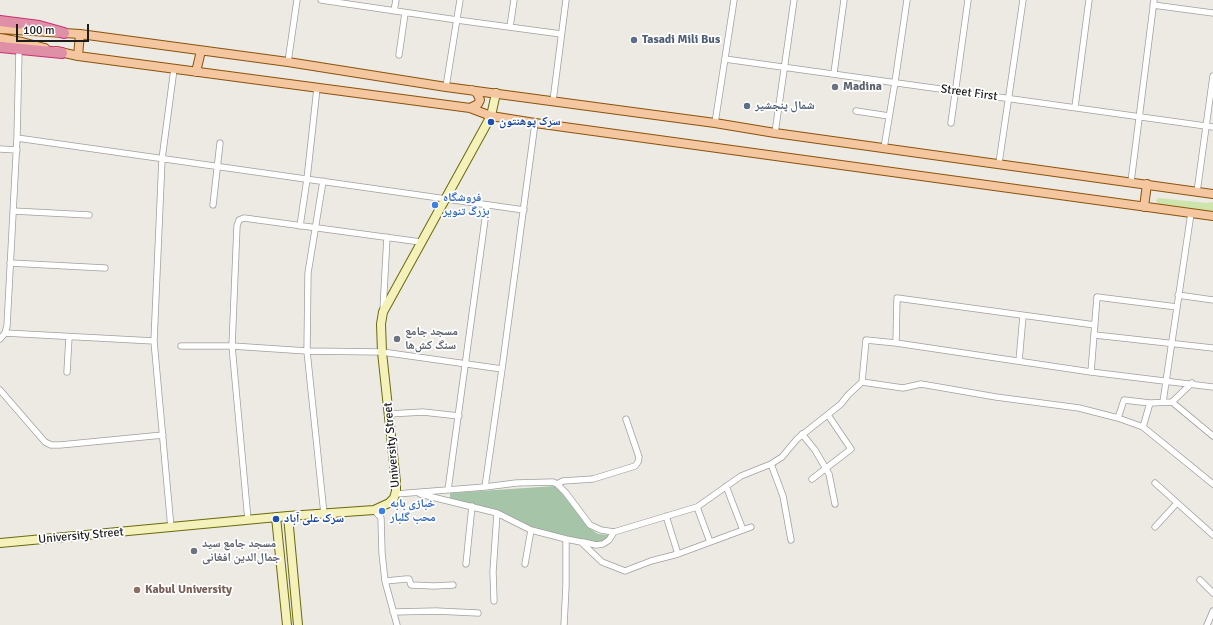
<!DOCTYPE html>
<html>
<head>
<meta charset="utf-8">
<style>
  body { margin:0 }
  #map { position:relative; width:1213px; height:625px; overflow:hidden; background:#ede9e3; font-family:Signika,sans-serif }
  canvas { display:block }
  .scale { position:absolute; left:16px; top:24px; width:73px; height:18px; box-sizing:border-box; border:2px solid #1c1c1c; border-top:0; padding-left:5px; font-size:12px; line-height:14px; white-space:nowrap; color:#1c1c1c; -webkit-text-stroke:3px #fff; paint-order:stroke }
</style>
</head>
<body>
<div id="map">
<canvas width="1213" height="625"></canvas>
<div class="scale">100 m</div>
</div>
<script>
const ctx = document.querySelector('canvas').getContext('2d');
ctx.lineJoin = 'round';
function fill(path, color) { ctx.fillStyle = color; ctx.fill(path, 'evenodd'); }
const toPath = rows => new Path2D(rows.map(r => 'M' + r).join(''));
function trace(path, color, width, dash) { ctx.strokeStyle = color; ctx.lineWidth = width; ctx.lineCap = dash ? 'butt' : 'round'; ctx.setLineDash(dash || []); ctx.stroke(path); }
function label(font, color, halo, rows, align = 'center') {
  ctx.font = font + ' Signika,"Noto Naskh Arabic",sans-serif'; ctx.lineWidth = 3.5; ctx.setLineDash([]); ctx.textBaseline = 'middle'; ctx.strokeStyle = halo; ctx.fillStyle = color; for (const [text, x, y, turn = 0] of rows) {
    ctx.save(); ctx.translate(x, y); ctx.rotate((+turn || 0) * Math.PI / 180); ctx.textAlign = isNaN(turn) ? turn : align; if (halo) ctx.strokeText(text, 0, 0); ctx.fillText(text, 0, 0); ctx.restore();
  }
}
fill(toPath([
  [1158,198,1207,203,1213,202,1213,213,1158,205,1156,200]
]), '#cde4ac');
fill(toPath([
  [556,486,589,528,598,534,610,535,601,543,534,531,510,516,450,500,450,493]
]), '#a6c4a7');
const street = toPath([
  [321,0,457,20,561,34],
  [1153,5,1213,13],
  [394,11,396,0],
  [510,27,514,0],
  [399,55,405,13],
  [725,59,1213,127],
  [288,62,297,0],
  [834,73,844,0],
  [446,87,460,0],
  [553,101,566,0],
  [1075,107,1089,0],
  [856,111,889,116],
  [715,123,734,0],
  [951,123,968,0],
  [775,133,794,0],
  [17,138,524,210],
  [884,148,895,82,907,0],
  [0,149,17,150],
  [999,163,1023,0],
  [323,181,308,273,307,351,324,514],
  [1131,182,1154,0],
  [1197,192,1213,76],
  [213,205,220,143],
  [13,211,89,215],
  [300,226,307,179,317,88],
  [10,263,105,268],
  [1178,295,1213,300],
  [383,310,387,237],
  [5,333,154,341],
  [1095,335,1213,348],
  [0,339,5,333,7,326,17,138,19,50],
  [896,343,897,298,1095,325],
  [181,346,232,346,307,351,382,352,502,369],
  [1019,361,1023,316],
  [67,372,69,337],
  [1091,372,1097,297,1177,307],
  [862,382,903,388,921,384,996,397,1079,408,1118,418,1143,427,1213,484],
  [0,390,45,442,51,445,60,445,163,435],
  [1163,402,1191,213],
  [1172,402,1192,383],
  [389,414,423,412,459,416],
  [1118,418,1124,400,1150,403,1172,402,1213,436],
  [1143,427,1150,403],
  [802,434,815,450,829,474,835,504],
  [771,464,783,496,791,540],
  [812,479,851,449,828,415],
  [1155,483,1213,535],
  [557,484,563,481,593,479,635,466,638,462,639,457,626,419],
  [726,486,743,530],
  [485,487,502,369,535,123],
  [448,490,487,205],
  [396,494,485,487,516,483,553,482,557,484,566,493,590,525,601,530,614,532,697,507,741,476,771,464,782,457,797,439,841,404,848,395,862,382,866,340,896,343,1091,372,1213,387],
  [420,494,497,513,531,530,566,539,581,542,602,562,625,571,651,561,678,554,751,527],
  [697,507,710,542],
  [374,510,381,518,382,553,385,581,397,625],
  [666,516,678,554],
  [248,520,232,346,237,226,239,220,244,218,421,242],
  [1155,527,1177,503],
  [171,528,154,341,162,159,174,69],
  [583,542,596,545,603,544,609,540,614,532],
  [466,564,472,506],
  [525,564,531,530],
  [1200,580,1213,593],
  [385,581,406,579,409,579,411,585,434,586,453,585],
  [494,601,493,572,497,513],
  [393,612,436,611,478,613],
  [564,625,566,586,566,539],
  [1207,625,1213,611]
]);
const secondary = toPath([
  [288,516,298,625],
  [276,517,287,625],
  [0,543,288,516,374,510,389,503,394,498,396,491,396,482,382,352,381,324,383,312,491,116,496,93]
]);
const primary = toPath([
  [0,29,80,34,288,62,446,87,715,123,775,133,1213,194],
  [0,38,22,42,45,48],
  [56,51,78,56,470,108,491,116,535,123,1213,216],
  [78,56,80,34],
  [196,72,201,51],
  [470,108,478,104,480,100,477,93,472,90],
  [1144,207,1147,184]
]);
const highway = toPath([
  [0,21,39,26,64,33],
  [0,47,62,53]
]);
trace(street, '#a0a0a0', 7);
trace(secondary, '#6a6a0d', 10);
trace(primary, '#8a530b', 10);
trace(highway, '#ca3175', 12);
trace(street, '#fff', 5.5);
trace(secondary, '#f4f1ba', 8);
trace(primary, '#f4c7a0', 8);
trace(highway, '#df90a7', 10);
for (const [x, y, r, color] of [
  [634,40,4,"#5c6f8a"],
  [835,87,4,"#6b7280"],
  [747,106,4,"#5c6f8a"],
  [491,122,4,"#1a4fb4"],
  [435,205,4,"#3f7fe0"],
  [397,339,4,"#6b7280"],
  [382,511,4,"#3f7fe0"],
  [276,519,4,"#1a4fb4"],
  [194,551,4,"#6b7280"],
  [137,590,4,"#8d6e63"]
]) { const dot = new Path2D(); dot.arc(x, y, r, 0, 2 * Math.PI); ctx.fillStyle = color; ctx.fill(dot); trace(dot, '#fff', 1.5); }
label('bold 12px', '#4e5e75', '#fff', [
  ["Tasadi Mili Bus",642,40],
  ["شمال پنجشیر",755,106]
], 'left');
label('bold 12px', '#5b616d', '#fff', [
  ["Madina",843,87],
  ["مسجد جامع",405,332],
  ["سنگ کش‌ها",405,346],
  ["مسجد جامع سید",202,544],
  ["جمال‌الدین افغانی",202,558]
], 'left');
label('12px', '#1c1c1c', '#fff', [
  ["Street First",969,93,8],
  ["University Street",392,445,-95],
  ["University Street",81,536,-5]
]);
label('bold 12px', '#164399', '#fff', [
  ["سرک پوهنتون",499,122],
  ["سرک علی آباد",284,519]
], 'left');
label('bold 12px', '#366cbe', '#fff', [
  ["فروشگاه",443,198],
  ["بزرگ تنویر",443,212],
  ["خبازی بابه",390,504],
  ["محب گلبار",390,518]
], 'left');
label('bold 12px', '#785e54', '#fff', [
  ["Kabul University",145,590]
], 'left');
</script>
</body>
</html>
